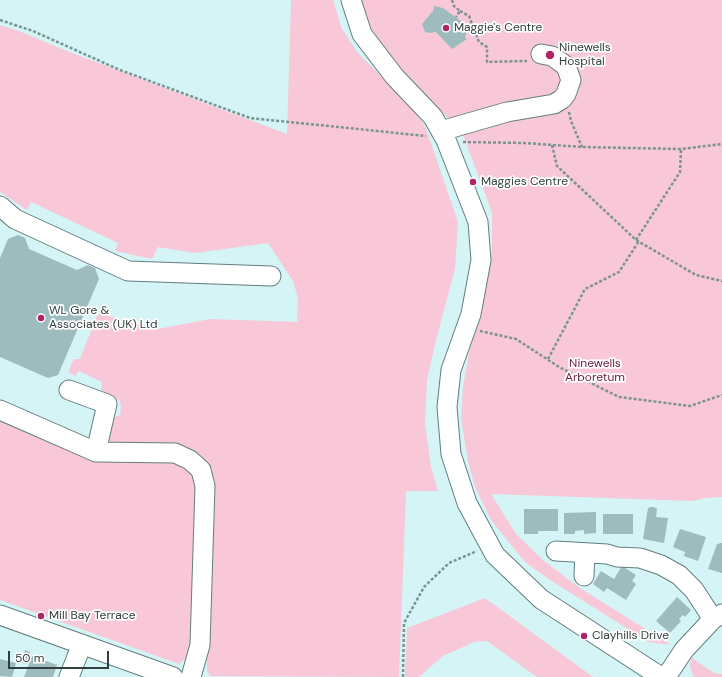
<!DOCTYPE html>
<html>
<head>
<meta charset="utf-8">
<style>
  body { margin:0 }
  #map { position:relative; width:722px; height:677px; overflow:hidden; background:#d4f4f5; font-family:"DM Sans",sans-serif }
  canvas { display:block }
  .scale { position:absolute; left:8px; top:651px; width:101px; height:18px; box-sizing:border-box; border:2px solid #323f3f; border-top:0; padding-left:5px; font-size:12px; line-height:14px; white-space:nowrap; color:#323f3f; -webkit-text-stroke:3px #fff; paint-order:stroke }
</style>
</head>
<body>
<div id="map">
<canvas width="722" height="677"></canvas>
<div class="scale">50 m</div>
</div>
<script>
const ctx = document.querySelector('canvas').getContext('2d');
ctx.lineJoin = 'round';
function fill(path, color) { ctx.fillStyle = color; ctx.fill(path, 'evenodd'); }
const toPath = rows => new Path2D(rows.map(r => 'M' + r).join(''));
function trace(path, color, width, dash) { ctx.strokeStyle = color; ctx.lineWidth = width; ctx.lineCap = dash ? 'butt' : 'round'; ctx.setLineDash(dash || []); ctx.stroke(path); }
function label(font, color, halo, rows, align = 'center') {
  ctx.font = font + ' "DM Sans",sans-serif'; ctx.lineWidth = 3.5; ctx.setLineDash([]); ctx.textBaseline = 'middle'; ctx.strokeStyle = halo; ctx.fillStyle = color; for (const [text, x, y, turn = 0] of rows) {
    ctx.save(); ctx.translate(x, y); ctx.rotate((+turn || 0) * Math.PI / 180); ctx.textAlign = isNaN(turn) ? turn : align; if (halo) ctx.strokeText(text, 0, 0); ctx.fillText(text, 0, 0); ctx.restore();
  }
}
fill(toPath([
  [291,0,333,0,342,29,358,53,404,99,425,126,458,222,455,269,436,340,427,380,425,423,431,467,438,491,406,491,399,677,210,676,207,670,206,647,203,465,111,445,108,438,113,418,120,415,121,406,119,400,101,390,102,382,79,371,75,376,68,372,74,359,80,359,97,316,101,314,158,329,210,319,297,322,298,298,293,281,268,243,195,253,158,247,152,259,115,251,118,243,31,202,27,210,0,192,0,25,19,31,72,53,287,134],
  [358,0,722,0,722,497,704,498,693,501,491,494,516,534,544,561,580,588,671,645,649,642,553,582,525,562,491,520,475,487,468,461,461,418,463,387,470,348,486,287,492,251,492,213,462,132,391,60,370,29],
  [0,417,176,460,197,474,195,644,189,656,179,664,0,600],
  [485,598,593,677,537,677,487,641,474,642,443,656,419,677,405,677,407,628],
  [691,657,714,673,722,674,722,677,695,677,693,675,690,666]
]), '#f8c8d8');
fill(toPath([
  [434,6,443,8,469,27,465,37,467,39,452,49,436,32,430,33,425,32,422,24,433,11],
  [18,235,25,238,29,249,77,270,88,265,95,268,99,279,58,375,48,378,0,357,0,258,8,239],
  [651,507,654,507,657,509,656,517,668,518,664,543,643,539,648,508],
  [524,509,558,509,558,531,538,531,538,534,524,534],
  [596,512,596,533,584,534,584,530,575,531,575,534,564,534,564,513],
  [603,514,633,514,633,534,603,534],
  [680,529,706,537,698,561,684,556,685,552,673,547],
  [721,543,722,543,722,573,708,569,717,544],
  [622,566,636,575,632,581,636,584,626,600,607,588,604,592,593,584,601,571,614,579],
  [677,597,691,610,685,617,683,615,679,619,681,621,670,633,656,621],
  [25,650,30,652,28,664,22,663],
  [32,656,57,665,53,677,24,677],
  [0,659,16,663,12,677,0,676]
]), '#9ebcbe');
const minor = toPath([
  [351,0,362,34,394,76,433,117,446,140,478,222,481,260,471,314,451,370,447,407,451,454,467,503,495,555,541,599,661,677],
  [441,131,507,112,554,104,562,99,566,94,571,80,566,66,552,56,541,54],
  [0,206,15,219,128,271,271,276],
  [69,390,107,404,96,452],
  [0,410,96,452,175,453,190,460,201,470,205,486,200,645,191,677],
  [556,551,607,554,617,557,640,558,661,565,679,575,694,590,713,619],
  [584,576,585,553],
  [0,615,173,677],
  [69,677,82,644],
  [666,677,684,650,713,619,722,614]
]);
trace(minor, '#627e80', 21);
trace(toPath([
  [452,0,454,6,460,11,456,17],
  [460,11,469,16,479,42,487,47,487,62,527,61],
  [0,20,33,31,120,70,250,118,426,136],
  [569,112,571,121,582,147],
  [463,142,524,143,582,147,681,149,722,144],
  [552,145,557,166,636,240,696,275,722,281],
  [636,240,680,172,681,149],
  [480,331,516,339,559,367,619,397,690,406,722,395],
  [548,359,585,289,619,272,639,241],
  [403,677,404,623,424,587,449,563,477,551]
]), '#7d9393', 2.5, [3, 2]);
trace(minor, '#fff', 19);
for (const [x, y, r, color] of [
  [446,28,4,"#ae2567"],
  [550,55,5,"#ae2567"],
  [473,182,4,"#ae2567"],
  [41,318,4,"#ae2567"],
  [41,616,4,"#ae2567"],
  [584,636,4,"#ae2567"]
]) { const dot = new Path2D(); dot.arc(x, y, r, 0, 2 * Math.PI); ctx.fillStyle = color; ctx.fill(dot); trace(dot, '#fff', 1.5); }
label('12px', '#323f3f', '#fff', [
  ["Maggie's Centre",454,28],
  ["Ninewells",559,48],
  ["Hospital",559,62],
  ["Maggies Centre",481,182],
  ["WL Gore &",49,311],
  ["Associates (UK) Ltd",49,325],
  ["Mill Bay Terrace",49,616],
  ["Clayhills Drive",592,636]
], 'left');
label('12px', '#6f2144', '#fff', [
  ["Ninewells",595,364],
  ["Arboretum",595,378]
]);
</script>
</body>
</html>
